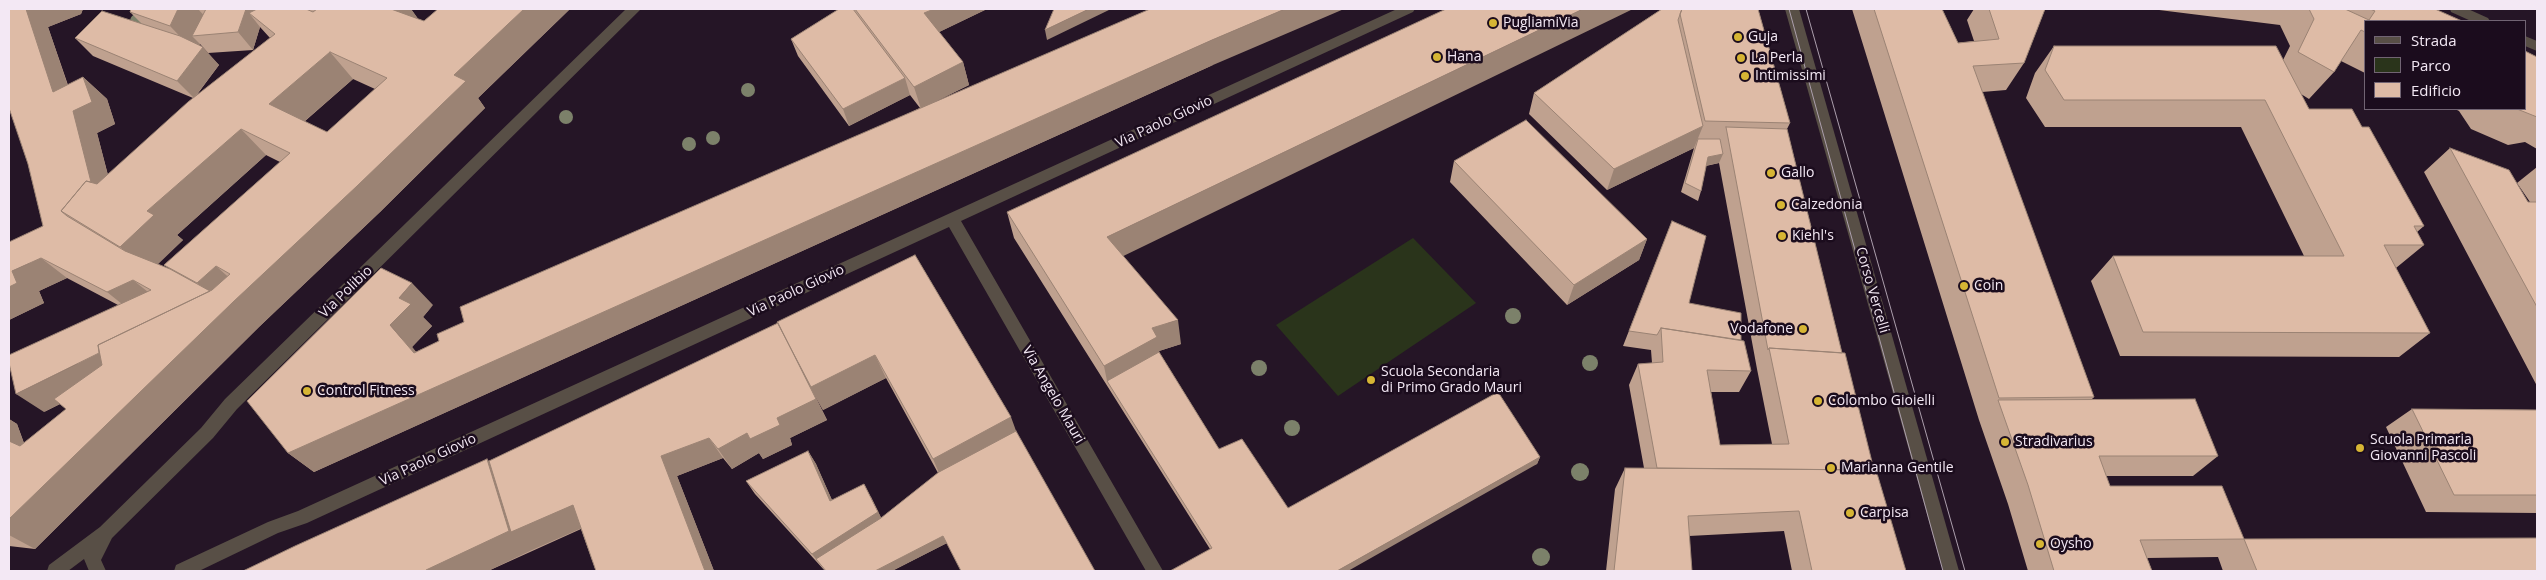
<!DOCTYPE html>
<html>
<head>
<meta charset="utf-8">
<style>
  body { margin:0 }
  #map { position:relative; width:2546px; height:580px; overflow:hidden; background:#251526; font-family:"Open Sans",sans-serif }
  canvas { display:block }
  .frame { position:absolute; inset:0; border:10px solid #f3e8f4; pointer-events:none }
  .legend { position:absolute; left:2364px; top:20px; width:162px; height:90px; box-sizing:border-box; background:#1b0c1d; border:1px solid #716473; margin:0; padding:6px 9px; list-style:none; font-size:15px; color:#f3e8f4 }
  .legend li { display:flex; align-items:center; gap:10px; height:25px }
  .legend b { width:25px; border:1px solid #716473 }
</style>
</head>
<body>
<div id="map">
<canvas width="2546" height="580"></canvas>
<div class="frame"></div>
<ul class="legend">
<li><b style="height:6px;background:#584f46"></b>Strada</li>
<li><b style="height:14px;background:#2a341b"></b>Parco</li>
<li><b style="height:14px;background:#debba6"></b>Edificio</li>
</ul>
</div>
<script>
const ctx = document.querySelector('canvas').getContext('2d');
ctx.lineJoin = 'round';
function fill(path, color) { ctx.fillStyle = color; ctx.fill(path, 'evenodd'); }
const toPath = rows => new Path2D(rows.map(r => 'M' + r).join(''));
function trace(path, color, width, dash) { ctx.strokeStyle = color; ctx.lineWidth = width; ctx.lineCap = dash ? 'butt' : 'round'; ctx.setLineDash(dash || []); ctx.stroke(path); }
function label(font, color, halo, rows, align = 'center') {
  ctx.font = font + ' "Open Sans",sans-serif'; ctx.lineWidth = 5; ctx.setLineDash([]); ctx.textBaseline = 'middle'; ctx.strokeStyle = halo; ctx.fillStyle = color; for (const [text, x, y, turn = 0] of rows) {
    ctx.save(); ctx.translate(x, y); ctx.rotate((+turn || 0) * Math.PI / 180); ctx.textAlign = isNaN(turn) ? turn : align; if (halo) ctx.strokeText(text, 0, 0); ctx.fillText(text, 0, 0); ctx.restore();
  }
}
fill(toPath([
  [1413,238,1476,303,1338,396,1276,325]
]), '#2a341b');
fill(toPath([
  [626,9,641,9,237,409,213,438,112,538,101,560,106,571,89,571,84,559,68,571,47,571,49,565,100,527,201,428,225,399,626,9],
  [1397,9,1415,9,1413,12,961,221,1163,571,1146,571,949,227,307,523,278,533,199,571,174,571,176,565,268,522,298,511,1397,9],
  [2450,9,2468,9,2488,18,2490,21,2471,21,2451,12,2450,9],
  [2525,36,2537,41,2537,51,2525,46,2525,36]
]), '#584f46');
fill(toPath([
  [1785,9,1799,9,1959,571,1943,571,1785,9]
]), '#584f46');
trace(toPath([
  [1789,9,1943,571],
  [1806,9,1965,571]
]), '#ac9fad', 1);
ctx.fillStyle = '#7c816a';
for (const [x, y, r] of [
  [137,21,7],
  [748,90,7],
  [566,117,7],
  [713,138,7],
  [689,144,7],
  [1513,316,8],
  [1590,363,8],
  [1259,368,8],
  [1292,428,8],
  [1580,472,9],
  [1541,557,9]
]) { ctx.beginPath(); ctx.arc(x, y, r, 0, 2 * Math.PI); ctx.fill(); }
fill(toPath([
  [9,9,83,9,81,14,48,27,68,85,83,77,107,99,115,124,97,133,108,175,193,98,93,56,75,38,142,24,130,12,131,9,411,9,418,19,424,21,438,9,570,9,478,98,485,108,380,212,260,326,35,549,9,546,9,419,17,424,24,443,66,409,60,404,44,412,118,305,67,278,39,291,44,303,9,320,43,226,28,164],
  [260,27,270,38,196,96,219,65,199,45,200,44,208,53,253,50],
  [353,79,375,89,327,132,304,122],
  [266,155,280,162,164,265,170,269,157,264,183,240,177,235],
  [839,9,987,9,939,32,963,62,969,85,934,102,1213,65,314,472,288,453,433,305,423,317,432,326,412,347,416,352,439,341,464,322,920,108,910,95,849,126,798,56,791,39],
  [1662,9,1758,9,1790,123,1787,129,1842,353,1874,470,1906,571,1792,571,1784,531,1689,536,1692,571,1606,571,1615,489,1625,468,1644,468,1629,385,1638,364,1652,363,1651,350,1623,346,1672,221,1689,303,1741,340,1751,371,1739,392,1711,392,1720,445,1772,444,1757,369,1719,163,1706,166,1701,191,1698,201,1681,192,1694,148,1607,190,1529,114,1534,93],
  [1852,9,1942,9,1958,43,1974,41,1967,20,1974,9,2045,9,2024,63,2006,90,1982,92,2094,397,2092,399,2218,456,2193,476,2106,476,2110,486,2244,539,2537,571,2223,571,2218,557,2147,558,2152,571,2028,571,2008,504,1979,420],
  [2151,9,2435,9,2365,21,2365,73,2341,61,2334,72,2309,99,2301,94,2309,109,2362,127,2424,226,2417,232,2424,245,2396,268,2430,333,2399,357,2120,356,2091,281,2113,256,2304,256,2241,127,2045,127,2026,98,2035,73,2054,46,2283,60,2290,46,2280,25],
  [2537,57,2537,149,2525,142,2508,145,2471,129,2459,111,2455,109,2525,109],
  [2450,148,2528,202,2530,202,2517,183,2537,167,2537,386,2517,348,2424,172],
  [1454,161,1647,239,1639,260,1567,305,1450,182],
  [1007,212,1123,256,1181,344,1159,351,1159,352,1219,449,1288,508,1540,457,1537,464,1210,549,1014,238],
  [915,255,1011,417,947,543,892,571,825,571,755,494,746,481,808,451,816,464,832,500,871,497,881,518,938,473,886,378,823,410,813,392,827,420,790,438,792,445,763,459,759,453,732,469,723,458,677,476,714,571,596,571,581,529,488,571,243,571,489,461,778,324],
  [2412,409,2537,410,2537,513,2426,512,2386,427]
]), '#bfa18f');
fill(toPath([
  [9,9,83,9,81,14,48,27,76,110,83,77,107,99,115,124,97,133,116,207,96,232,53,92,9,42],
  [178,9,198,9,209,21,192,36,200,44,196,53,170,26],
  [246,9,256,9,263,17,249,13,260,27,253,50,238,32],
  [389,9,411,9,422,24],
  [524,9,570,9,478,98,485,108,380,212,260,326,35,549,9,535,9,519,197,336,44,412,16,394,213,297,197,283,216,266,244,291,454,75],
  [934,9,987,9,931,36,924,13],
  [1089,9,1111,9,1047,40,1045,30],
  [1285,9,1344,9,1213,65,314,472,288,453,1212,40],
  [1583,9,1633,9,1111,262,1107,237],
  [203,47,219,65,194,98,177,81],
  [330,52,353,79,293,131,269,104],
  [963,62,969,85,921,109,914,87],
  [905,78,910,95,849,126,843,109],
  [1703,126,1694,148,1607,190,1614,169],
  [241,129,266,155,177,235,183,240,150,272,120,247,147,211],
  [1723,154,1719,163,1704,166,1708,157],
  [1647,239,1639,260,1567,305,1574,285],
  [41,258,67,278,39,291,44,303,9,320,9,287,12,271],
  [133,280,158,300,132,312,107,292],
  [412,283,433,305,423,317,432,326,412,347,435,374,414,353,390,325,399,298],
  [1178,320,1181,344,1159,351,1160,360,1107,381,1104,366,1152,328],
  [778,323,875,355,886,378,823,410,813,392,827,420,790,438,792,445,763,459,759,453,732,469,718,449,747,433,777,418],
  [1011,417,1019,439,942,480,933,459],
  [9,419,17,424,28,455,9,444],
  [709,438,723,458,677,476,714,571,705,571,661,456],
  [808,451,816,464,838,514,830,501],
  [1540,457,1537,464,1348,571,1337,571],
  [487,459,509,480,573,505,591,524,532,550,488,571,426,571,426,570],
  [864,484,885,525,816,559,812,554],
  [943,536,947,543,892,571,875,571]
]), '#9b8374');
const building = toPath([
  [9,9,26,9,53,92,83,77,92,102,73,111,91,182,86,181,61,211,67,216,125,251,170,269,210,291,98,345,99,353,16,394,9,363,9,355,151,290,133,280,107,292,41,258,12,271,17,283,9,287,9,242,43,226,28,164,9,108,9,9],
  [131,9,178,9,170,26,130,12,131,9],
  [206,9,246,9,238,32,192,36,206,9],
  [257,9,306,9,313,12,317,9,391,9,424,21,438,9,524,9,454,75,466,81,357,186,233,302,9,519,9,441,20,446,66,409,54,399,102,365,98,345,212,290,230,274,216,266,197,283,164,265,290,153,241,129,147,211,154,215,120,247,61,211,86,181,97,184,188,102,275,34,249,13,257,9],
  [330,52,387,78,327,132,269,104,330,52],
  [839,9,853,9,905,78,843,109,791,39,839,9],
  [855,9,934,9,924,13,963,62,914,87,855,9],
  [1054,9,1089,9,1045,30,1054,9],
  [1150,9,1285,9,1212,40,288,453,247,401,381,268,412,283,399,298,411,304,390,325,414,353,439,341,437,334,464,322,460,307,1150,9],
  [1446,9,1583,9,1107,237,1178,320,1152,328,1157,337,1104,366,1007,212,1446,9],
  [1662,9,1682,9,1678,20,1703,126,1614,169,1534,93,1662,9],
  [1682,9,1758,9,1790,123,1705,121,1680,14,1682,9],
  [1874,9,1942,9,1958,43,1999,39,1989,9,2045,9,2024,63,1973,66,2094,397,1999,398,1874,9],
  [2309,9,2345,9,2369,20,2375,11,2370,9,2435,9,2462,21,2365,21,2365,32,2361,30,2334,72,2298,52,2314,19,2309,9],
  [102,11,180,36,203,47,177,81,75,38,102,11],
  [2054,46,2276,46,2309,109,2352,109,2362,127,2369,127,2424,226,2414,226,2424,245,2384,245,2430,333,2143,332,2113,256,2344,256,2265,100,2064,100,2045,70,2054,46],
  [2525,51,2537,57,2537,117,2517,109,2525,109,2525,51],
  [1526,120,1647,239,1574,285,1454,161,1526,120],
  [1726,127,1787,129,1842,353,1769,348,1768,350,1726,127],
  [1698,139,1720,139,1723,154,1708,157,1701,191,1685,183,1698,139],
  [2450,148,2509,170,2528,202,2537,202,2537,307,2450,148],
  [1672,221,1706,236,1689,303,1741,313,1741,340,1661,328,1657,335,1629,331,1672,221],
  [915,255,1011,417,933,459,875,355,811,387,777,322,915,255],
  [778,323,816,399,777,418,780,425,750,439,747,433,718,449,709,438,661,456,705,571,596,571,573,505,511,532,489,461,778,323],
  [1661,328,1744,341,1751,371,1707,370,1720,445,1789,444,1769,348,1845,353,1874,470,1657,468,1638,364,1663,362,1661,328],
  [1159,352,1219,449,1242,439,1288,508,1498,392,1540,457,1337,571,1170,571,1212,548,1107,381,1159,352],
  [2195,399,2218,456,2099,456,2110,486,2222,486,2244,539,2140,540,2152,571,2054,571,2028,485,1998,400,2195,399],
  [2412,409,2537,410,2537,495,2454,495,2412,409],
  [1016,431,1095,571,961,571,943,536,875,571,826,571,816,559,881,518,939,472,1016,431],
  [808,451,830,501,864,484,878,512,812,554,746,481,808,451],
  [487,459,509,531,426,570,426,571,243,571,295,546,487,459],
  [1625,468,1876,470,1906,571,1812,571,1799,511,1688,516,1692,571,1614,571,1625,468],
  [2537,538,2537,571,2257,571,2244,539,2537,538]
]);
fill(building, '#debba6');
trace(building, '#9b8374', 1);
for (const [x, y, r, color] of [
  [1493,23,5,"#d6b534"],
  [1738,37,5,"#d6b534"],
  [1437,57,5,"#d6b534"],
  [1741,58,5,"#d6b534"],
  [1745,76,5,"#d6b534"],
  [1771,173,5,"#d6b534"],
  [1781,205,5,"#d6b534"],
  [1782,236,5,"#d6b534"],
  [1964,286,5,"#d6b534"],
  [1803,329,5,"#d6b534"],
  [1371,380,5,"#d6b534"],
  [307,391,5,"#d6b534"],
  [1818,401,5,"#d6b534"],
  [2005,442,5,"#d6b534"],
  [2360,448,5,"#d6b534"],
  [1831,468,5,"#d6b534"],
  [1850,513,5,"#d6b534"],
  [2040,544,5,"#d6b534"]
]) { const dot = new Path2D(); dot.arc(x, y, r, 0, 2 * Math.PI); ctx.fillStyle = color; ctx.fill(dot); trace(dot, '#1b0c1d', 2); }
label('14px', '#f3e8f4', '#1b0c1d', [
  ["PugliamiVia",1503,23],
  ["Guja",1748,37],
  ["Hana",1447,57],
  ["La Perla",1751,58],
  ["Intimissimi",1755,76],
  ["Gallo",1781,173],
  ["Calzedonia",1791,205],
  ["Kiehl's",1792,236],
  ["Coin",1974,286],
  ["Vodafone",1793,329,"right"],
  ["Scuola Secondaria",1381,372],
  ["di Primo Grado Mauri",1381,388],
  ["Control Fitness",317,391],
  ["Colombo Gioielli",1828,401],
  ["Scuola Primaria",2370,440],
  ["Giovanni Pascoli",2370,456],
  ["Stradivarius",2015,442],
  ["Marianna Gentile",1841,468],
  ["Carpisa",1860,513],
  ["Oysho",2050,544]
], 'left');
label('14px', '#f3e8f4', '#1b0c1d', [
  ["Via Paolo Giovio",1164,122,-25],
  ["Corso Vercelli",1872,290,74],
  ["Via Paolo Giovio",796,291,-25],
  ["Via Polibio",346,292,-44],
  ["Via Angelo Mauri",1053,395,60],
  ["Via Paolo Giovio",428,460,-25]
]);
</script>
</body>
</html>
